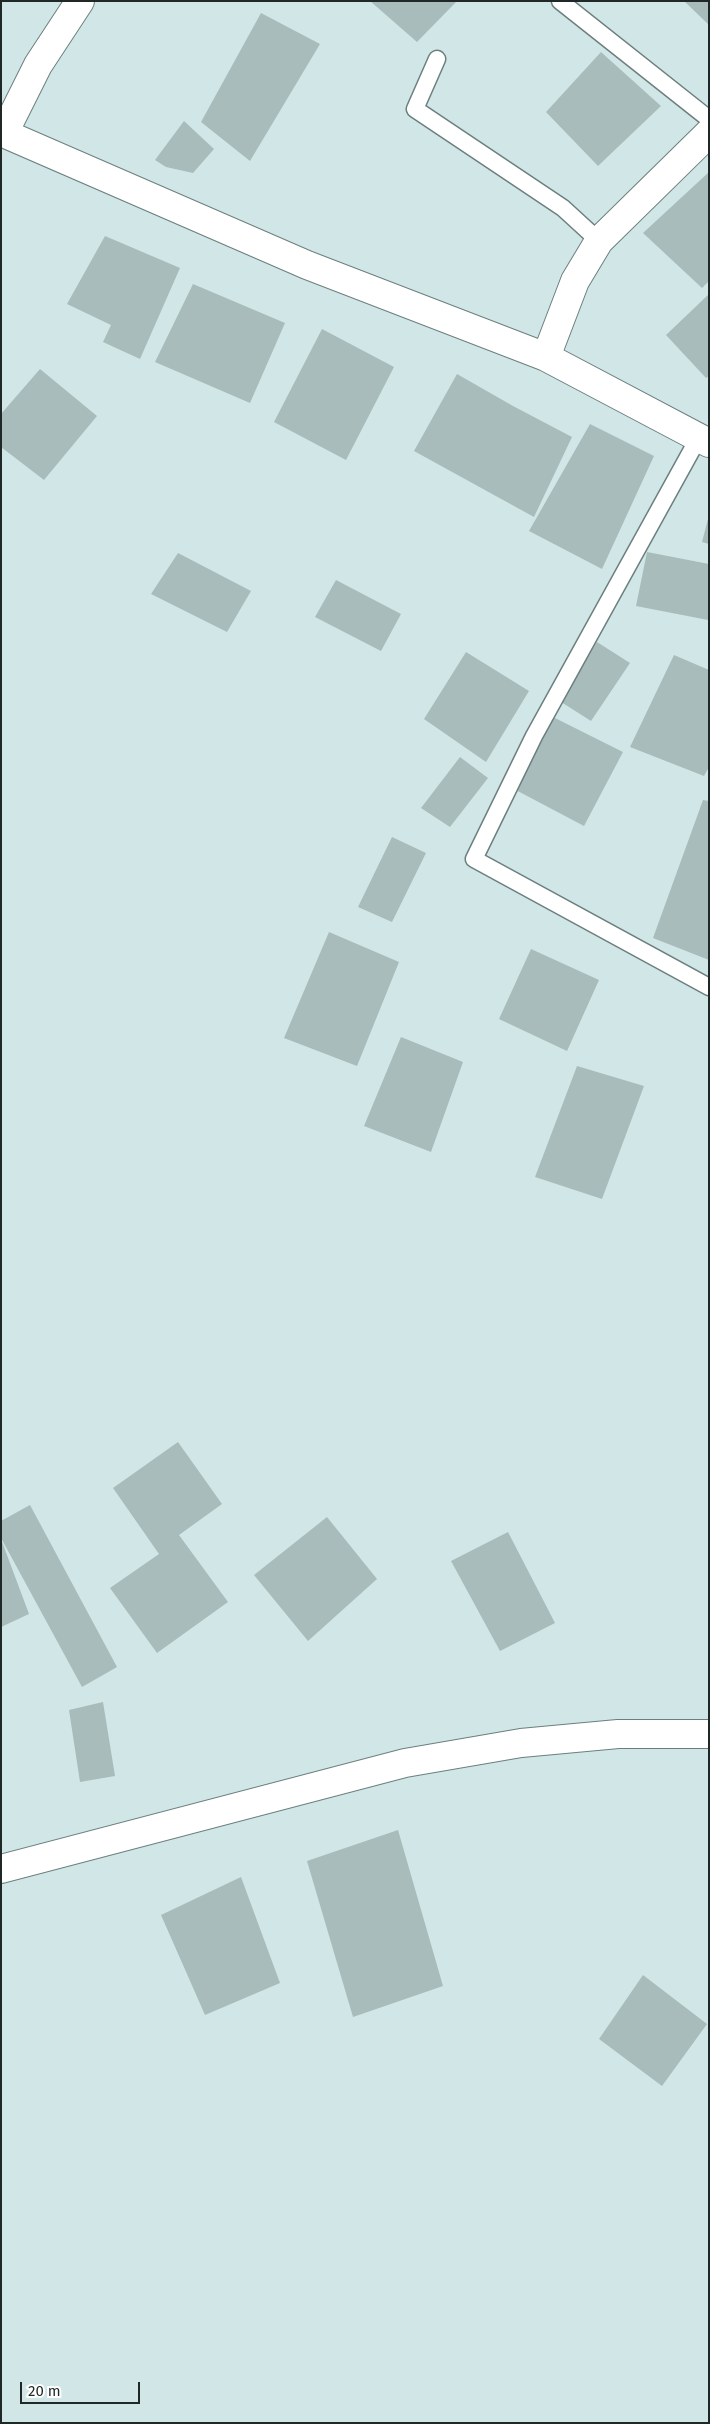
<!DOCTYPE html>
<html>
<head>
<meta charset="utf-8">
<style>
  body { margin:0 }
  #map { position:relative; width:710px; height:2424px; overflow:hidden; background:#d1e6e6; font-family:"Fira Sans",sans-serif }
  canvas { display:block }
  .frame { position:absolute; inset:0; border:2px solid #1f2727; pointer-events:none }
  .scale { position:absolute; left:20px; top:2382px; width:120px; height:22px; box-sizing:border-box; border:2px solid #1f2727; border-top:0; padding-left:6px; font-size:15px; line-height:18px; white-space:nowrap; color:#1f2727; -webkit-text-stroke:4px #fff; paint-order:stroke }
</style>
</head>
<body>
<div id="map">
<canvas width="710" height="2424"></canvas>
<div class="frame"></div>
<div class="scale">20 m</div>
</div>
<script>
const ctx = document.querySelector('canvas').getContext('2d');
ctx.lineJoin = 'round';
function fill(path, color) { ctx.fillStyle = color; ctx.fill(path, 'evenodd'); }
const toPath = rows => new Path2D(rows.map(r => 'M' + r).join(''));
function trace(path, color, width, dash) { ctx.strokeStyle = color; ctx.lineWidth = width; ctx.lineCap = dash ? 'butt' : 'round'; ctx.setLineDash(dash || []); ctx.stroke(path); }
fill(toPath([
  [370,1,457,1,417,42],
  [684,1,709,1,709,25],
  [261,13,320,44,250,161,201,122],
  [601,52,661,106,598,166,546,112],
  [184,121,214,149,193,173,166,167,155,160],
  [709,172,709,281,702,288,643,233],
  [105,236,180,268,140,359,103,342,111,325,67,304],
  [193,284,285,323,250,403,155,362],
  [709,294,709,376,706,378,666,335],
  [322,329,394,367,346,460,274,422],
  [40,369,97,416,44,480,1,447,1,414],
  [457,374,513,406,572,437,534,517,414,451],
  [590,424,654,456,602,569,529,531],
  [708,519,709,519,709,544,702,542],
  [647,552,709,564,708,620,636,606],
  [178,553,251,591,227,632,151,594],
  [336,580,401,614,381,651,315,617],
  [597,642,630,663,591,721,558,700],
  [466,652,529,691,486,762,424,719],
  [674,655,709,670,709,767,704,776,630,747],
  [551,716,623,752,584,826,512,788],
  [460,757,488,778,450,827,421,808],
  [703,800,709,801,709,960,653,938],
  [392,837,426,853,392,922,358,907],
  [329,932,399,962,357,1066,284,1038],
  [531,949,599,980,567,1051,499,1019],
  [401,1037,463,1062,431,1152,364,1126],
  [577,1066,644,1086,602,1199,535,1177],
  [178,1442,222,1504,179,1535,228,1602,157,1653,110,1588,159,1554,113,1488],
  [30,1505,117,1667,82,1687,1,1538,1,1521],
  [327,1517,377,1579,308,1641,254,1575],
  [508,1532,555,1623,500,1651,451,1561],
  [1,1539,29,1614,1,1627],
  [103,1702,115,1776,80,1782,69,1710],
  [398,1830,443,1986,353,2017,307,1861],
  [241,1877,280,1983,205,2015,161,1915],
  [643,1975,707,2024,662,2086,599,2039]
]), '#a8bcbc');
const lane = toPath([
  [560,1,709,119],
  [437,59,415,109,563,208,599,241],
  [699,437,534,736,474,859,709,987]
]);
const street = toPath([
  [1,132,307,265,546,357,709,443],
  [4,133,38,65,80,1],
  [546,357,575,281,599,241,709,133]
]);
const secondary = toPath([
  [1,1869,405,1763,521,1743,618,1734,709,1734]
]);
trace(lane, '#6c7f7f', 19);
trace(street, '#6c7f7f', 30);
trace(secondary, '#6c7f7f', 30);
trace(lane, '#fff', 16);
trace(street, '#fff', 28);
trace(secondary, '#fff', 28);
</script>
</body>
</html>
